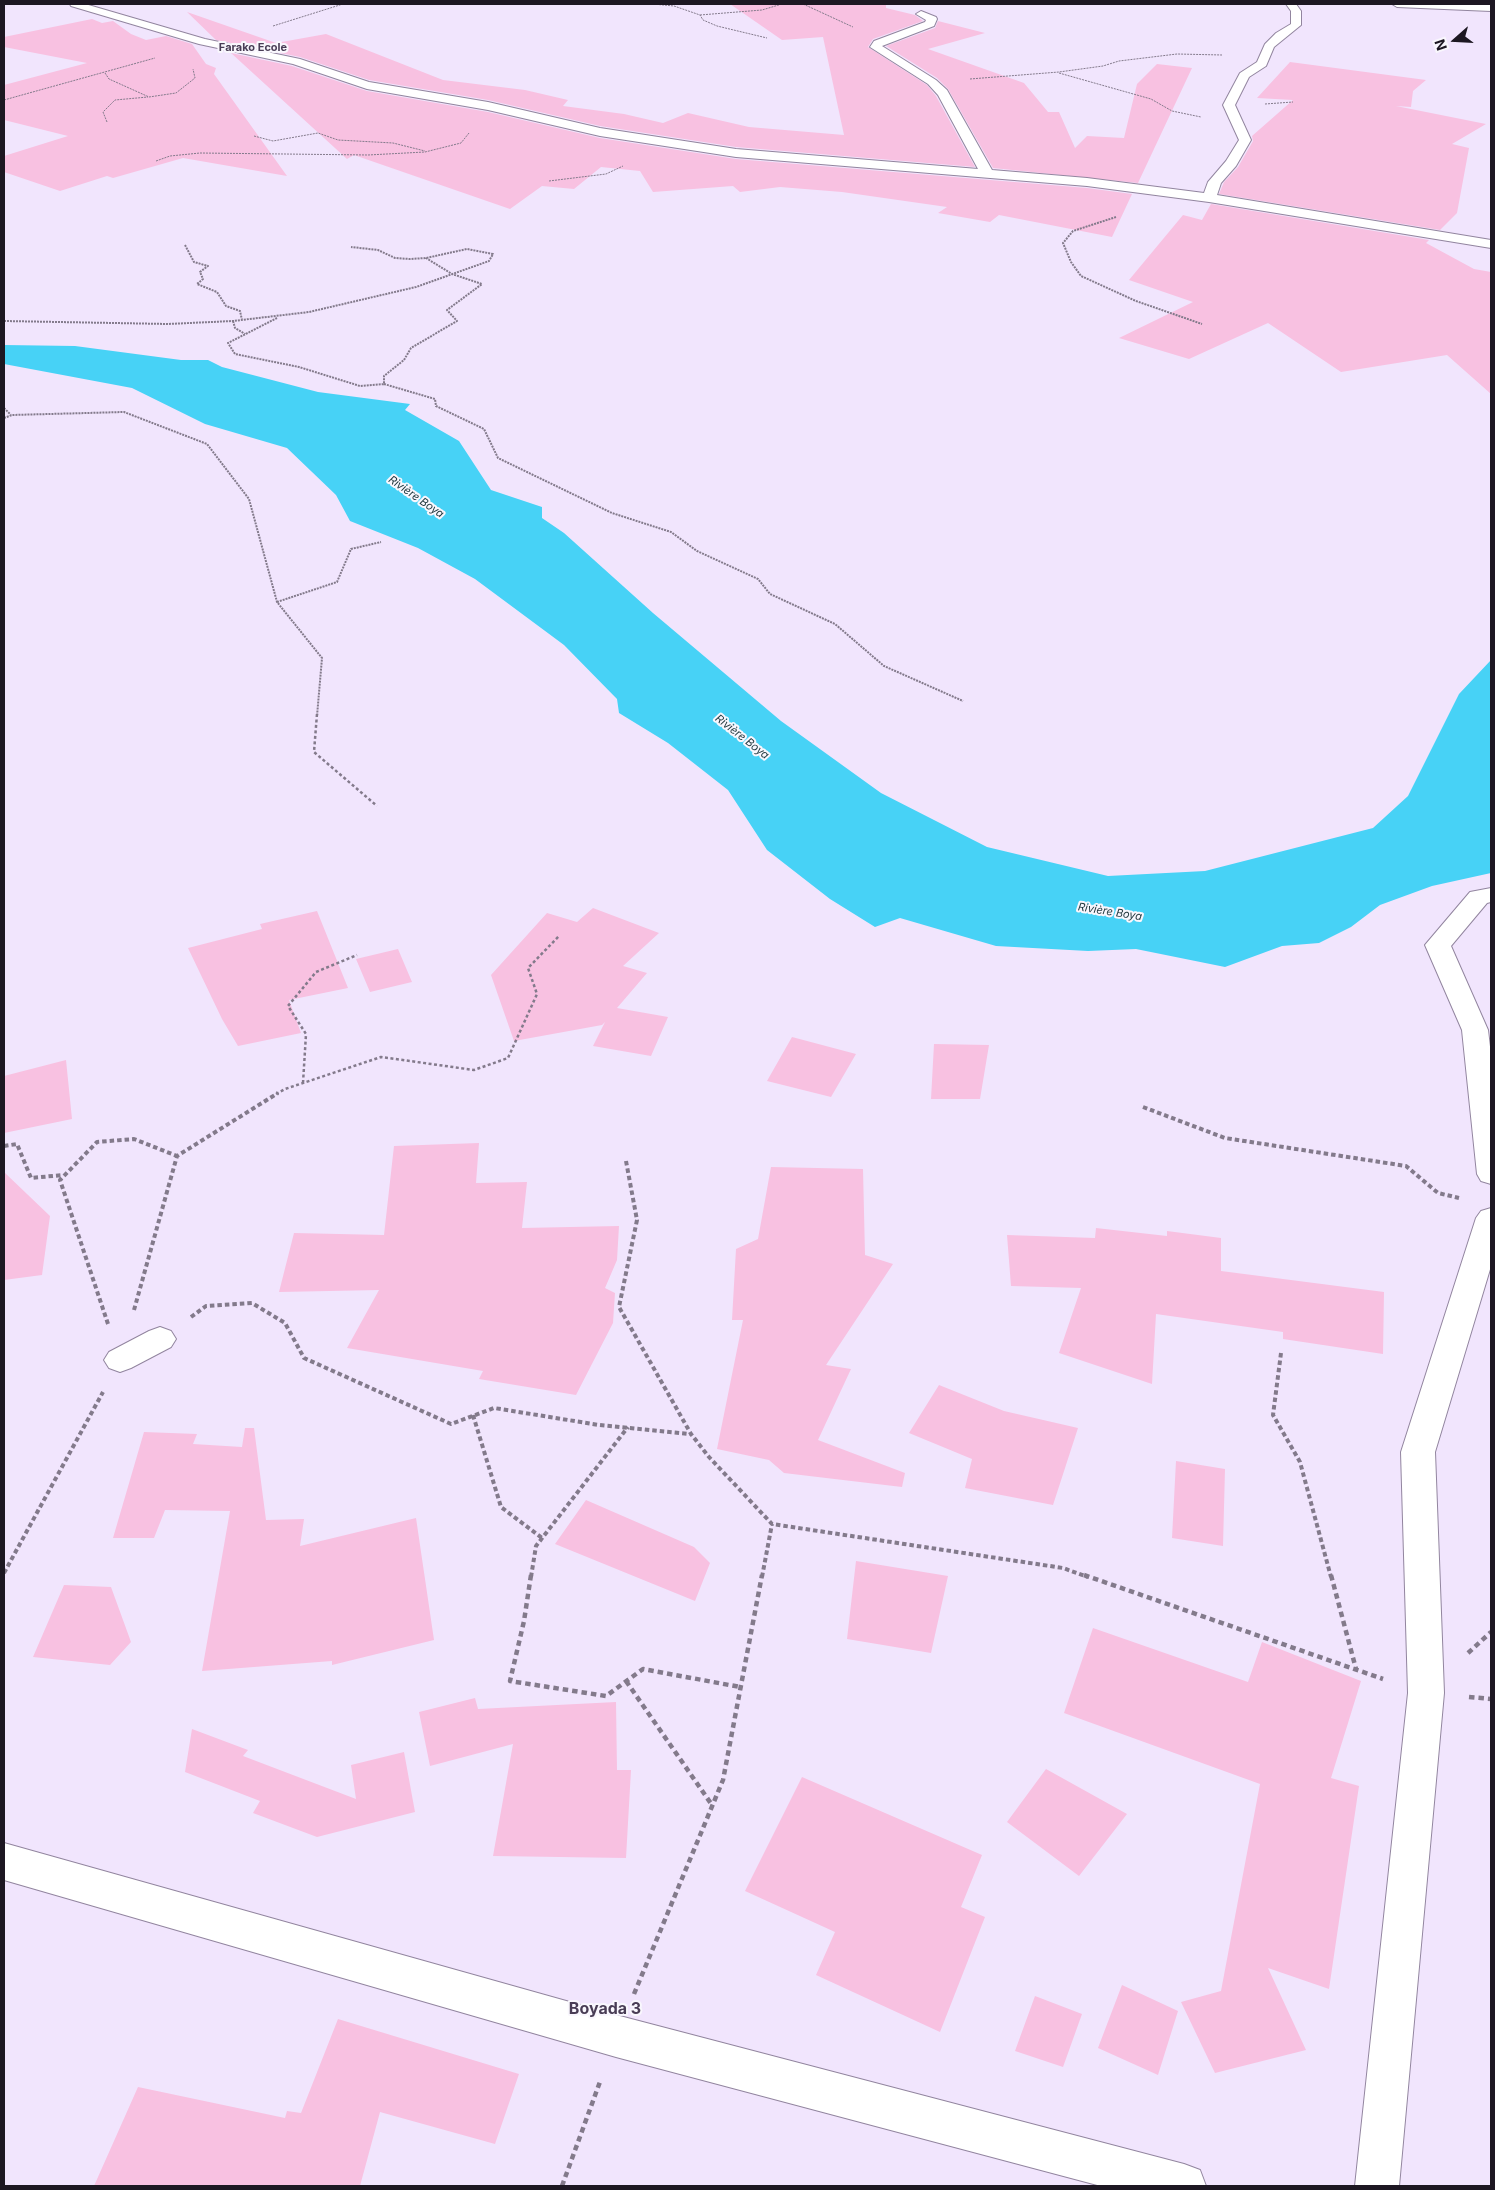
<!DOCTYPE html>
<html>
<head>
<meta charset="utf-8">
<style>
  body { margin:0 }
  #map { position:relative; width:1495px; height:2190px; overflow:hidden; background:#f1e5fd; font-family:Inter,sans-serif }
  canvas { display:block }
  .frame { position:absolute; inset:0; border:5px solid #1d1722; pointer-events:none }
  .north { position:absolute; left:1430px; top:15px; width:50px; height:50px; -webkit-text-stroke:4px #f9f7fd; paint-order:stroke; rotate:251deg; font-size:14px; font-weight:700; line-height:20px; text-align:center; color:#1d1722 }
  .north::after { content:''; display:block; margin:auto; width:18px; height:22px; background:#1d1722; clip-path:polygon(50% 0,100% 100%,50% 72%,0 100%) }
</style>
</head>
<body>
<div id="map">
<canvas width="1495" height="2190"></canvas>
<div class="frame"></div>
<div class="north">N</div>
</div>
<script>
const ctx = document.querySelector('canvas').getContext('2d');
ctx.lineJoin = 'round';
function fill(path, color) { ctx.fillStyle = color; ctx.fill(path, 'evenodd'); }
const toPath = rows => new Path2D(rows.map(r => 'M' + r).join(''));
function trace(path, color, width, dash) { ctx.strokeStyle = color; ctx.lineWidth = width; ctx.lineCap = dash ? 'butt' : 'round'; ctx.setLineDash(dash || []); ctx.stroke(path); }
function label(font, color, halo, rows, align = 'center') {
  ctx.font = font + ' Inter,sans-serif'; ctx.lineWidth = 4; ctx.setLineDash([]); ctx.textBaseline = 'middle'; ctx.strokeStyle = halo; ctx.fillStyle = color; for (const [text, x, y, turn = 0] of rows) {
    ctx.save(); ctx.translate(x, y); ctx.rotate((+turn || 0) * Math.PI / 180); ctx.textAlign = isNaN(turn) ? turn : align; if (halo) ctx.strokeText(text, 0, 0); ctx.fillText(text, 0, 0); ctx.restore();
  }
}
fill(toPath([
  [4,345,75,346,181,360,208,360,222,367,318,392,410,404,405,410,459,441,491,490,542,507,542,518,564,533,653,613,781,721,881,793,987,847,1108,876,1205,871,1373,828,1408,796,1459,694,1491,660,1491,873,1432,886,1380,905,1351,927,1319,943,1282,946,1225,967,1136,949,1088,951,996,946,900,918,875,927,830,899,767,850,728,790,668,743,619,713,617,699,564,645,475,579,418,548,350,521,336,495,287,448,205,424,132,388,4,364]
]), '#47d2f6');
fill(toPath([
  [730,4,886,4,886,8,915,15,923,21,873,39,868,47,927,85,936,96,975,167,736,147,600,126,488,100,369,80,300,57,216,40,187,12,276,43,326,34,443,80,525,90,568,100,563,106,624,114,663,123,688,113,749,127,844,135,823,37,782,40],
  [92,19,102,23,113,21,131,34,146,40,166,36,192,44,206,64,216,68,214,74,287,176,183,158,113,178,107,176,60,191,4,172,4,156,68,136,4,120,4,85,87,63,4,47,4,37],
  [938,21,985,33,928,49,1024,83,1048,112,1059,112,1075,148,1087,136,1124,138,1137,84,1157,64,1192,68,1138,183,993,168,948,89,937,78,886,46,935,28],
  [231,53,292,66,367,91,488,112,600,138,736,159,1087,188,1132,194,1112,237,999,215,990,222,938,213,947,207,842,192,780,187,740,192,733,186,653,192,640,171,601,167,574,189,542,186,510,209,354,155,347,159],
  [1290,62,1426,80,1413,91,1411,107,1396,106,1486,124,1452,144,1469,148,1457,213,1440,230,1219,194,1224,182,1238,167,1253,141,1252,136,1293,100,1257,98],
  [1211,204,1429,240,1426,243,1474,269,1491,272,1491,394,1447,355,1341,372,1268,323,1189,359,1119,338,1193,302,1129,280,1183,215,1202,220],
  [593,908,659,933,623,966,647,973,617,1008,668,1017,651,1056,593,1046,605,1022,602,1025,514,1041,491,975,547,913,577,922],
  [317,911,348,988,289,1000,301,1033,238,1046,222,1019,188,948,262,929,260,924],
  [398,949,412,982,370,992,356,959],
  [792,1037,856,1054,831,1097,767,1081],
  [934,1044,989,1045,980,1099,931,1099],
  [66,1060,72,1119,4,1133,4,1076],
  [479,1143,476,1183,527,1182,522,1228,619,1226,617,1260,605,1288,615,1293,613,1323,576,1395,479,1379,483,1371,347,1348,379,1290,279,1292,294,1233,384,1235,394,1146],
  [771,1167,863,1169,865,1255,893,1264,826,1365,851,1369,818,1440,905,1473,902,1487,784,1473,769,1460,717,1449,743,1320,732,1320,736,1249,758,1239],
  [4,1172,50,1216,42,1275,4,1280],
  [1096,1228,1167,1236,1167,1231,1221,1238,1221,1271,1384,1292,1383,1354,1283,1339,1283,1332,1156,1314,1152,1384,1059,1353,1081,1288,1011,1286,1007,1235,1095,1238],
  [939,1385,1004,1411,1078,1428,1053,1505,965,1488,972,1459,909,1433],
  [245,1428,254,1428,266,1520,304,1519,300,1546,416,1518,434,1640,332,1665,332,1661,202,1671,230,1511,165,1510,154,1538,113,1538,144,1432,197,1434,193,1444,242,1447],
  [1176,1461,1225,1469,1223,1546,1172,1538],
  [586,1500,694,1547,710,1563,695,1601,555,1544],
  [856,1561,948,1576,931,1653,847,1639],
  [64,1585,111,1587,131,1642,110,1665,33,1657],
  [1093,1628,1248,1682,1262,1642,1361,1681,1331,1778,1359,1786,1329,1989,1268,1968,1306,2050,1215,2073,1181,2002,1221,1991,1260,1784,1064,1713],
  [475,1698,478,1709,616,1702,617,1770,631,1770,626,1858,493,1856,513,1744,430,1766,419,1712],
  [192,1729,248,1750,243,1756,356,1799,351,1765,404,1752,415,1812,317,1837,253,1813,260,1801,185,1772],
  [1046,1769,1127,1814,1079,1876,1007,1822],
  [802,1777,982,1855,961,1907,985,1917,940,2032,816,1975,835,1932,745,1891],
  [1122,1985,1178,2011,1158,2075,1098,2048],
  [1035,1996,1082,2014,1063,2067,1015,2051],
  [338,2019,519,2074,495,2144,380,2112,360,2186,94,2186,138,2087,285,2118,287,2111,301,2113]
]), '#f8c1e1');
const street = toPath([
  [70,4,85,4,205,39,300,59,369,82,488,102,600,128,736,149,978,169,938,95,928,84,870,47,874,41,925,22,926,20,916,14,921,11,936,17,937,19,934,26,882,46,936,80,947,90,992,170,1087,178,1204,193,1208,182,1226,161,1239,140,1223,105,1240,73,1257,62,1265,44,1276,33,1291,24,1291,11,1286,4,1296,4,1301,11,1301,25,1274,47,1266,66,1249,77,1235,105,1251,140,1236,166,1221,183,1217,195,1491,240,1491,248,1209,202,1087,186,736,157,600,136,488,110,367,89,293,64,199,44,71,6,70,4],
  [1392,4,1491,5,1491,11,1397,7,1392,4],
  [1491,888,1491,902,1487,903,1451,946,1488,1030,1491,1055,1491,1184,1481,1181,1477,1174,1462,1030,1425,945,1470,892,1491,888],
  [1491,1208,1491,1266,1435,1452,1444,1693,1399,2186,1355,2186,1408,1693,1401,1452,1476,1218,1481,1211,1491,1208],
  [160,1327,171,1331,176,1339,171,1347,131,1368,120,1372,109,1368,104,1360,109,1352,149,1331,160,1327],
  [4,1843,616,2015,1184,2164,1200,2170,1206,2186,1101,2186,616,2057,4,1880,4,1843]
]);
trace(street, '#92859f', 2);
trace(toPath([
  [653,4,674,6,700,15,703,20,717,26,767,38],
  [803,4,853,27],
  [700,15,762,10,782,4],
  [273,26,343,4],
  [105,73,109,79,149,97,176,93,195,78,193,69],
  [1059,73,1151,99,1172,111,1201,117],
  [970,79,1059,72,1103,66,1119,61,1177,54,1222,55],
  [4,100,155,58],
  [1265,104,1293,102],
  [107,122,103,112,115,100,148,97],
  [254,136,273,141,318,133,338,140,393,143,425,151],
  [156,161,170,156,200,153,368,155,425,152,461,143,469,133],
  [549,181,606,174,623,166]
]), '#837a8b', 1, [2, 1]);
trace(toPath([
  [1116,217,1073,231,1063,243,1071,262,1081,276,1136,301,1202,324],
  [185,245,194,262,208,266,200,272,203,279,197,284,217,292,226,306,240,311,242,320],
  [277,318,228,343,235,354,299,367,360,386,384,384,384,376,404,360,411,348,457,321,447,310,482,284,452,274,426,258],
  [4,321,168,324,233,321,309,312,416,287,489,261,493,254,467,249,426,258,410,259,395,258,378,250,351,247],
  [233,321,235,328,245,334],
  [384,384,435,399,436,406,484,429,498,458,612,513,671,532,697,551,758,579,770,594,835,624,884,666,963,701],
  [4,408,11,415],
  [4,418,12,415,124,412,207,444,249,499,277,602,322,658,317,716],
  [277,602,337,582,351,549,381,542]
]), '#837a8b', 2, [2, 1]);
trace(toPath([
  [317,714,314,752,377,806],
  [303,1083,306,1034,288,1006,316,972,357,955],
  [276,1094,285,1089,381,1057,474,1070,508,1058,537,994,528,968,559,936]
]), '#837a8b', 2.5, [3, 2.5]);
trace(toPath([
  [1143,1107,1225,1138,1406,1166,1438,1193,1459,1198],
  [4,1146,17,1144,31,1178,63,1175],
  [626,1161,637,1220,619,1307,691,1434,709,1457,772,1524,1063,1568,1088,1577],
  [134,1310,177,1156,278,1093],
  [191,1317,206,1306,252,1303,285,1323,304,1358,451,1424,494,1408,599,1425,690,1434],
  [108,1324,60,1180,97,1142,134,1139,177,1156],
  [1281,1353,1273,1415,1300,1462,1331,1577],
  [473,1415,501,1507,542,1538],
  [4,1573,103,1392],
  [531,1577,536,1546,628,1427],
  [762,1577,772,1524]
]), '#837a8b', 4, [4.5, 3]);
trace(toPath([
  [531,1575,524,1621,510,1681,606,1696,643,1669,740,1687],
  [1084,1575,1383,1679],
  [1331,1575,1356,1669],
  [1468,1653,1491,1632],
  [626,1681,712,1805],
  [1469,1697,1491,1699],
  [634,1994,723,1780,762,1575],
  [562,2186,601,2079]
]), '#837a8b', 4.5, [5.5, 4]);
fill(street, '#fff');
label('bold 11px', '#493d55', '#f9f7fd', [
  ["Farako Ecole",253,48]
]);
label('italic 11px', '#1e353b', '#f9f7fd', [
  ["Rivière Boya",416,497,35],
  ["Rivière Boya",742,737,38],
  ["Rivière Boya",1110,912,9]
]);
label('bold 16px', '#493d55', '#f9f7fd', [
  ["Boyada 3",605,2009]
]);
</script>
</body>
</html>
